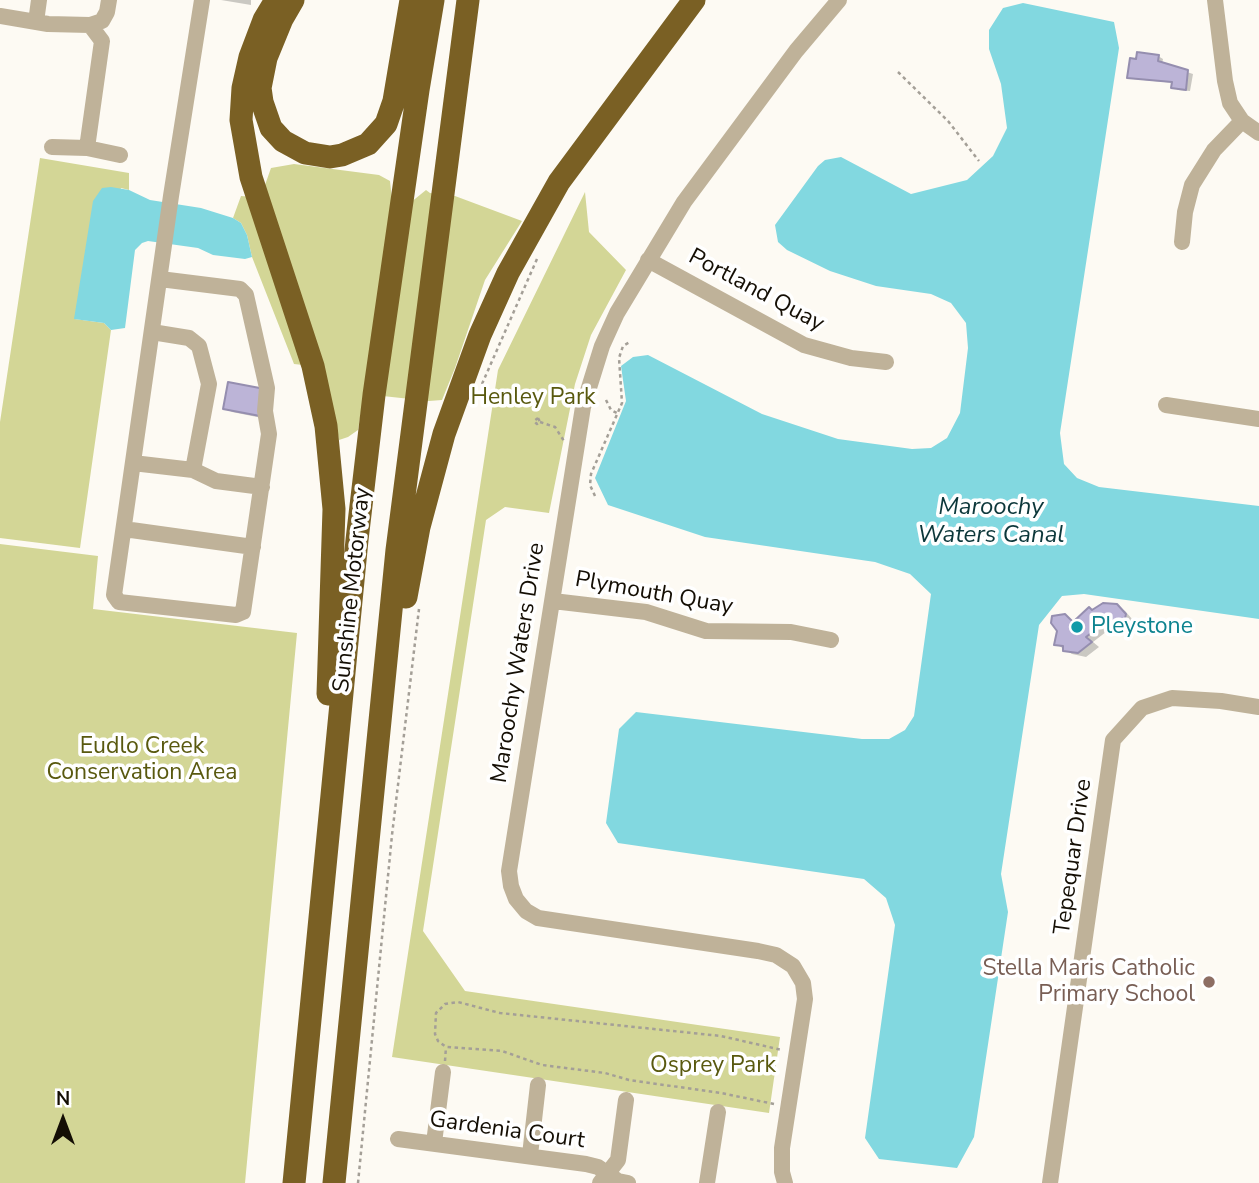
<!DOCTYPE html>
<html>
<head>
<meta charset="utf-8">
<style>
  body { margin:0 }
  #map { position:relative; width:1259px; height:1183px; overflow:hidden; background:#fdfaf3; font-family:"Nunito Sans",sans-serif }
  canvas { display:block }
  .north { position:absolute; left:28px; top:1085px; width:70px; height:70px; -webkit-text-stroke:5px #fff; paint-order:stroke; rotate:0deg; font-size:19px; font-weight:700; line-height:28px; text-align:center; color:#140e04 }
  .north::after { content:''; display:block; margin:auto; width:24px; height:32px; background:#140e04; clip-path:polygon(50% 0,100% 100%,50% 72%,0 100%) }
</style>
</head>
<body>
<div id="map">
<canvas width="1259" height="1183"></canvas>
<div class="north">N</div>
</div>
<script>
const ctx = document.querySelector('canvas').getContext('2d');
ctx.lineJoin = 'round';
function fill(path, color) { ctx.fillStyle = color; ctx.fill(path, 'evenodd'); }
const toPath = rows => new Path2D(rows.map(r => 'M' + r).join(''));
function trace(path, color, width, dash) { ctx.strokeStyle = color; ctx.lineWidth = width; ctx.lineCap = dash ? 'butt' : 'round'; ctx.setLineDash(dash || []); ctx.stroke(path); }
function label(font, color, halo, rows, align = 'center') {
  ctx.font = font + ' "Nunito Sans",sans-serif'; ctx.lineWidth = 7; ctx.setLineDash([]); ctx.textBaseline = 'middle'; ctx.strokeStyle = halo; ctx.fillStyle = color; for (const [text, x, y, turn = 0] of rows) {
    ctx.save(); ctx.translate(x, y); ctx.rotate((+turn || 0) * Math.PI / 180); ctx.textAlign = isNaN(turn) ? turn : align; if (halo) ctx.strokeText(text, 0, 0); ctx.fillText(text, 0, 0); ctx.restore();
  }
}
fill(toPath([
  [40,158,129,173,129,190,121,188,75,319,104,323,111,330,80,548,0,538,0,422],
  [294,164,379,175,390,181,392,200,410,203,426,190,430,193,455,196,522,221,485,280,455,368,442,400,429,401,364,394,358,430,348,437,339,440,331,398,321,367,294,364,252,257,247,235,241,223,233,218,241,196,267,198,265,185,271,168],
  [585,192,589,232,626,270,591,335,575,384,549,513,505,507,486,520,423,931,465,991,780,1037,769,1113,392,1057,498,370],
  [0,544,98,556,93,609,297,633,245,1183,0,1183]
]), '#d3d696');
fill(toPath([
  [1023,3,1114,22,1119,48,1060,433,1064,464,1077,478,1099,487,1259,506,1259,619,1084,594,1062,596,1039,625,1001,874,1008,912,974,1137,957,1168,879,1159,865,1138,895,925,886,898,864,879,618,843,606,823,619,729,636,712,862,739,889,739,905,730,914,716,931,594,910,574,875,562,705,537,608,505,595,478,626,401,621,366,633,357,648,355,762,414,838,439,912,449,931,448,947,438,960,413,968,348,966,323,951,303,931,294,876,286,830,271,787,250,778,242,775,225,818,166,825,160,841,157,911,194,967,180,993,156,1007,128,1001,84,989,49,989,30,1003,8],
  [111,187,129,190,150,200,201,208,233,218,241,223,247,235,252,257,245,259,213,255,198,248,148,241,142,243,135,250,125,328,111,330,104,323,74,319,93,201,102,188]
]), '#82d8e0');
fill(toPath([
  [221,0,251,0,251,5],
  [1158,56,1163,59,1162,64,1193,74,1190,91,1178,90,1173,87,1174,83,1133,79,1129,77],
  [272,395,267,419,232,412,225,408],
  [1116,606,1125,611,1133,620,1132,626,1115,625,1093,642,1099,647,1086,657,1072,654,1056,644,1064,615,1075,622,1093,612]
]), '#0003');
const building = toPath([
  [1137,52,1159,55,1158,61,1188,70,1186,90,1171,88,1172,82,1127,78,1130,58,1136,59,1137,52],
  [228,382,265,389,260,416,223,409,228,382],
  [1103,603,1117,604,1126,614,1124,623,1107,621,1086,637,1092,642,1078,653,1063,651,1063,646,1054,645,1057,631,1051,623,1052,616,1065,614,1073,622,1089,607,1092,610,1103,603]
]);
fill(building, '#bcb4d7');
trace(building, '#958eaf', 2);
trace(toPath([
  [898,72,948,121,979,161],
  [482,384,537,259],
  [606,400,611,410,617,413],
  [538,418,540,422,537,424,534,421,538,418],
  [540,422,555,427,564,441],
  [595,496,590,485,591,474,622,403,619,358,623,346,630,342],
  [445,1061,446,1047],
  [774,1104,721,1093,629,1080,605,1073,542,1065,502,1051,446,1047,438,1041,435,1034,436,1013,445,1004,458,1002,500,1013,721,1036,782,1050],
  [358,1183,392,835,419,609]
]), '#a49f97', 2.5, [3.5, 3.5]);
trace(toPath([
  [1215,0,1225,81,1230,103,1242,121,1259,133],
  [0,16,48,24,90,25,102,21,107,12,109,0],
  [36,22,39,0],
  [52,147,87,148,120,155],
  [87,148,102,41,90,25],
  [1182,242,1185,212,1192,185,1214,150,1242,121],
  [648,260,804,345,851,358,886,362],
  [160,279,240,289,246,295,267,388,265,411,269,434,243,612,236,615,119,602,114,595,171,196,202,0],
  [152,332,189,338,199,346,209,384,193,470],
  [1166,405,1259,419],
  [133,463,193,470,216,481,262,487],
  [124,529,253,547],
  [553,601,646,612,706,631,791,632,831,640],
  [398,1139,586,1164,598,1167,618,1181,628,1183],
  [434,1143,443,1072],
  [530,1155,538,1085],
  [600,1183,618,1160,626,1100],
  [707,1183,718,1112],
  [785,1183,782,1172,782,1148,805,999,803,983,793,966,776,955,758,951,538,918,526,911,516,899,511,886,509,871,583,407,602,346,617,313,684,202,796,51,839,0],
  [1050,1183,1113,740,1142,708,1172,698,1221,701,1259,707]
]), '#bfb299', 16);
trace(toPath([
  [276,0,264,20,250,57,243,88,241,120,251,177,313,366,326,426,334,509,328,694],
  [293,0,282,19,266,58,260,88,262,102,271,128,283,141,305,153,330,157,342,155,368,144,386,124,394,101,411,0],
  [406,597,419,527,444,434,480,335,508,273,559,182,694,0],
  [294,1183,357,540,374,395,418,90,433,0],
  [334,1183,397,550,468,0]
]), '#7a6024', 23);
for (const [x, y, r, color] of [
  [1077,627,7,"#0f9aa8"],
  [1209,982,7,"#8d6e63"]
]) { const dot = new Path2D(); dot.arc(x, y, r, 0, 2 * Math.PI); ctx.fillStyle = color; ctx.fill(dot); trace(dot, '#fff', 2.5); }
label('23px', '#140e04', '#fff', [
  ["Portland Quay",756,291,28],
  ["Sunshine Motorway",353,590,-84],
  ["Plymouth Quay",654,594,10],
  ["Maroochy Waters Drive",519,663,-81],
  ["Tepequar Drive",1074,857,-82],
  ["Gardenia Court",507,1131,8]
]);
label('23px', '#59590f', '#fff', [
  ["Henley Park",533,398],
  ["Eudlo Creek",142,747],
  ["Conservation Area",142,773],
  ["Osprey Park",713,1066]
]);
label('23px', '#0d838f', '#fff', [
  ["Pleystone",1091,627]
], 'left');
label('23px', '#785e54', '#fff', [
  ["Stella Maris Catholic",1195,969],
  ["Primary School",1195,995]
], 'right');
label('italic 24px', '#0c373a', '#fff', [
  ["Maroochy",991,508],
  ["Waters Canal",991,536]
]);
</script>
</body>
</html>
